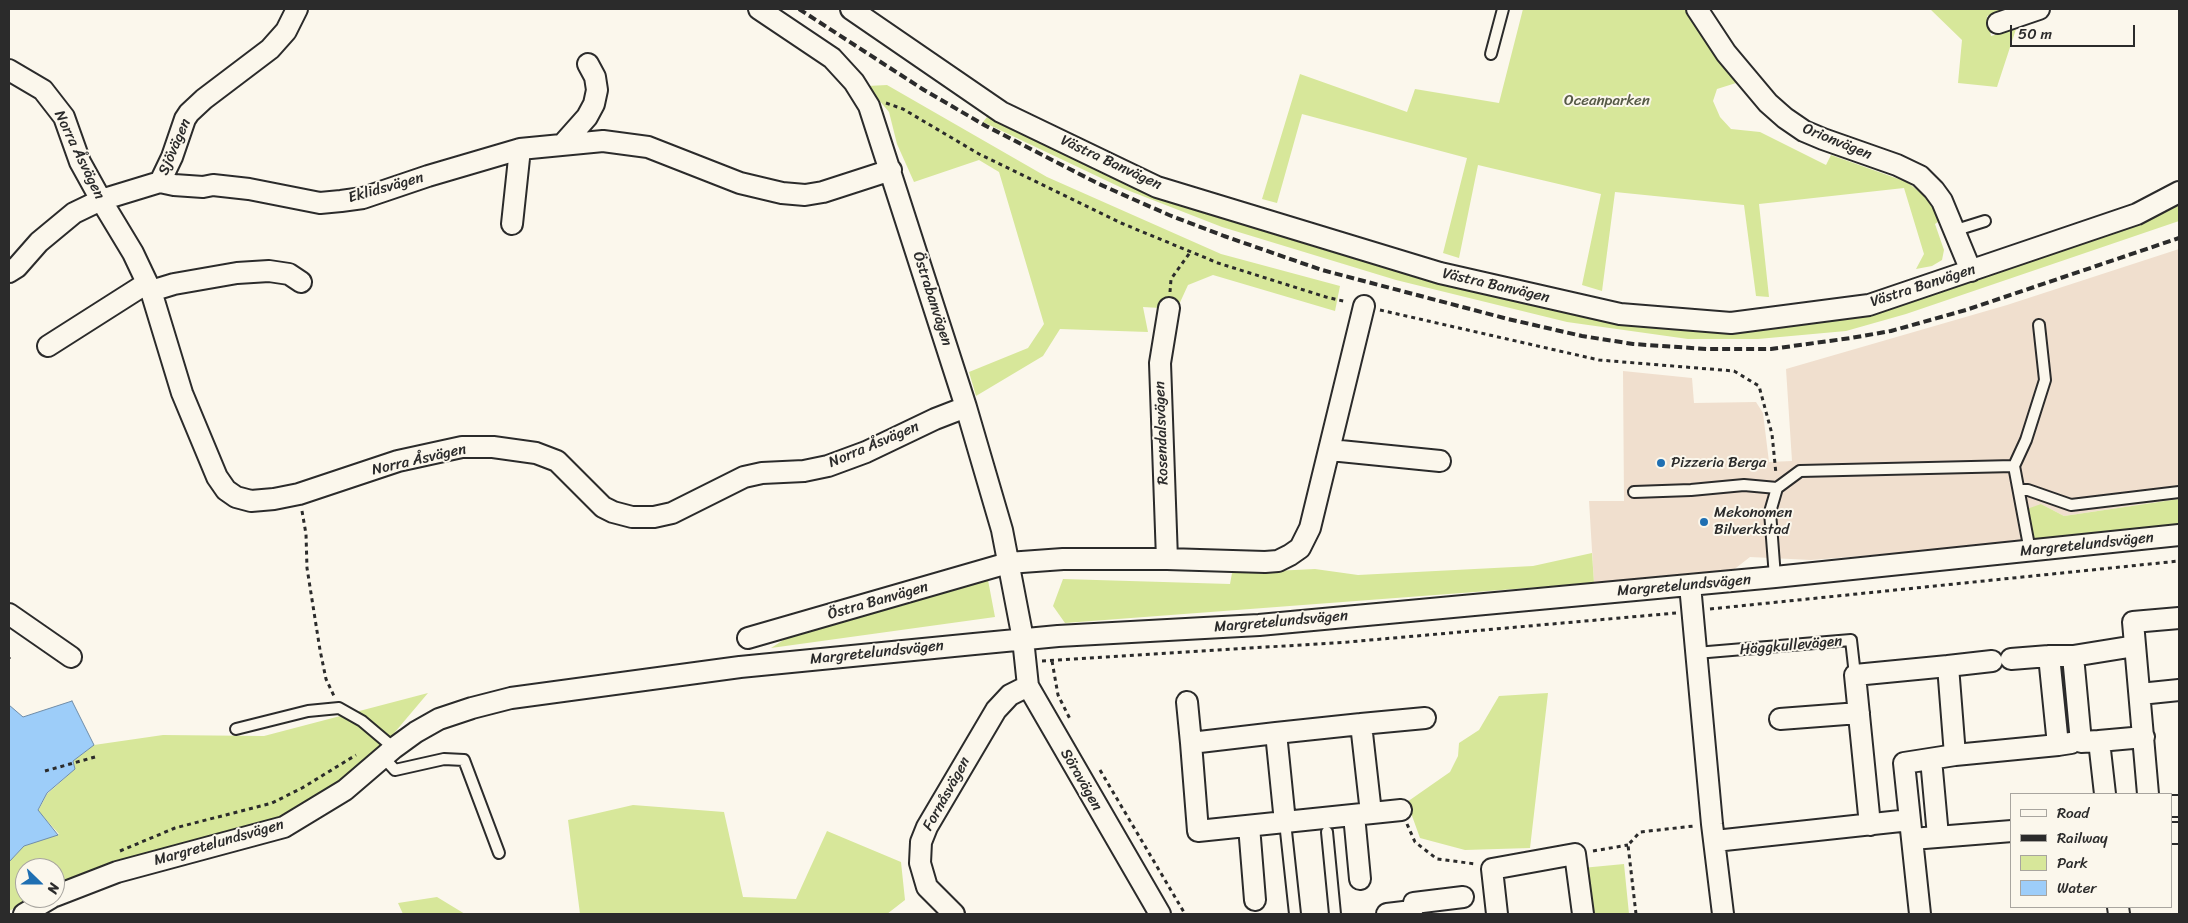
<!DOCTYPE html>
<html>
<head>
<meta charset="utf-8">
<style>
  body { margin:0 }
  #map { position:relative; width:2188px; height:923px; overflow:hidden; background:#fbf7ec; font-family:Sriracha,sans-serif }
  canvas { display:block }
  .frame { position:absolute; inset:0; border:10px solid #2b2b2b; pointer-events:none }
  .legend { position:absolute; left:2010px; top:793px; width:162px; height:115px; box-sizing:border-box; background:#fbf7ec; border:1px solid #a8a59f; margin:0; padding:6px 9px; list-style:none; font-size:15px; color:#2b2b2b }
  .legend li { display:flex; align-items:center; gap:10px; height:25px }
  .legend b { width:25px; border:1px solid #a8a59f }
  .north { position:absolute; left:15px; top:858px; width:50px; height:50px; box-sizing:border-box; background:#fbf7ec; border:1px solid #a8a59f; border-radius:50%; rotate:112deg; font-size:14px; font-weight:700; line-height:20px; text-align:center; color:#2b2b2b }
  .north::after { content:''; display:block; margin:auto; width:18px; height:22px; background:#1f6fb2; clip-path:polygon(50% 0,100% 100%,50% 72%,0 100%) }
  .scale { position:absolute; left:2010px; top:25px; width:125px; height:22px; box-sizing:border-box; border:2px solid #2b2b2b; border-top:0; padding-left:6px; font-size:15px; line-height:18px; white-space:nowrap; color:#2b2b2b; -webkit-text-stroke:4px #fbf7ec; paint-order:stroke }
</style>
</head>
<body>
<div id="map">
<canvas width="2188" height="923"></canvas>
<div class="frame"></div>
<ul class="legend">
<li><b style="height:6px;background:#fbf7ec"></b>Road</li>
<li><b style="height:6px;background:#2b2b2b"></b>Railway</li>
<li><b style="height:14px;background:#d7e79a"></b>Park</li>
<li><b style="height:14px;background:#9dcdf9"></b>Water</li>
</ul>
<div class="north">N</div>
<div class="scale">50 m</div>
</div>
<script>
const ctx = document.querySelector('canvas').getContext('2d');
ctx.lineJoin = 'round';
function fill(path, color) { ctx.fillStyle = color; ctx.fill(path, 'evenodd'); }
const toPath = rows => new Path2D(rows.map(r => 'M' + r).join(''));
function trace(path, color, width, dash) { ctx.strokeStyle = color; ctx.lineWidth = width; ctx.lineCap = dash ? 'butt' : 'round'; ctx.setLineDash(dash || []); ctx.stroke(path); }
function label(font, color, halo, rows, align = 'center') {
  ctx.font = font + ' Sriracha,sans-serif'; ctx.lineWidth = 4; ctx.setLineDash([]); ctx.textBaseline = 'middle'; ctx.strokeStyle = halo; ctx.fillStyle = color; for (const [text, x, y, turn = 0] of rows) {
    ctx.save(); ctx.translate(x, y); ctx.rotate((+turn || 0) * Math.PI / 180); ctx.textAlign = isNaN(turn) ? turn : align; if (halo) ctx.strokeText(text, 0, 0); ctx.fillText(text, 0, 0); ctx.restore();
  }
}
fill(toPath([
  [2179,249,2179,499,2064,516,2041,504,2028,543,1811,560,1750,557,1732,571,1594,583,1589,501,1624,501,1623,371,1692,378,1694,403,1756,402,1763,413,1769,462,1792,461,1786,369,2007,305]
]), '#f0dfce');
fill(toPath([
  [1523,9,1686,9,1724,58,1736,83,1717,89,1713,101,1720,117,1731,129,1760,132,1826,165,1831,155,1907,182,1931,201,1938,222,1935,224,1944,250,1942,260,1932,266,1916,269,1924,254,1904,188,1759,204,1769,297,1756,296,1744,205,1615,192,1602,291,1582,285,1601,194,1478,165,1459,258,1443,253,1467,158,1302,114,1277,203,1262,199,1300,74,1407,112,1415,89,1499,103],
  [1930,9,2008,9,1987,16,1991,36,2016,29,1997,87,1958,83,1962,40],
  [887,85,1047,177,1221,254,1340,286,1335,311,1213,275,1188,285,1177,309,1143,307,1148,332,1060,329,1043,356,976,396,969,372,1028,348,1044,324,999,172,979,160,914,182,897,144,889,112,867,86],
  [987,117,1067,154,1196,208,1703,330,1866,312,1940,292,2150,218,2179,203,2179,221,1906,314,1846,331,1758,339,1688,339,1567,322,1396,280,1222,227,1122,188,983,122],
  [2179,499,2179,529,2037,543,2027,533,2024,510,2041,504,2064,516],
  [1592,553,1594,583,1065,623,1053,606,1063,579,1230,584,1232,573,1315,569,1358,575,1533,566],
  [988,580,995,617,771,648,799,630,962,581],
  [428,693,368,764,300,810,245,828,141,855,80,874,55,887,55,868,25,868,25,898,33,898,9,911,9,862,24,846,59,834,38,811,47,794,75,769,73,761,94,745,163,735,264,736],
  [1548,693,1530,848,1465,850,1420,838,1407,802,1450,772,1458,756,1459,743,1479,730,1499,696],
  [633,805,724,812,743,897,796,899,827,831,901,862,905,900,887,914,580,914,568,820],
  [1624,864,1629,914,1587,914,1582,868],
  [437,897,465,914,403,914,398,903]
]), '#d7e79a');
const water = toPath([
  [72,701,94,745,73,761,75,769,47,793,38,810,58,835,24,846,9,862,9,705,23,717,72,701]
]);
fill(water, '#9dcdf9');
trace(water, '#6f8ca7', 1);
const service = toPath([
  [1491,54,1503,9],
  [1953,231,1985,221],
  [2020,490,2028,490,2071,505,2179,492],
  [1634,492,1691,490,1744,485,1777,488],
  [2030,551,2014,466,2026,440,2045,380,2039,325],
  [1775,577,1770,512,1777,488,1800,471,2014,466],
  [1696,653,1851,640,1855,675],
  [236,729,308,711,339,708,362,721,394,748],
  [384,758,395,770,444,759,464,760,499,853],
  [1285,822,1295,914],
  [1327,832,1335,914]
]);
const minor = toPath([
  [759,9,832,58,854,82,869,106,966,407,1002,530,1023,639,1028,686,1160,914],
  [851,9,1001,112,1157,187,1440,273,1620,314,1731,323,1869,305,2137,214,2179,192],
  [1697,9,1726,53,1768,103,1785,118,1804,131,1823,139,1897,165,1920,176,1934,190,1942,201,1971,271],
  [1998,23,2039,9],
  [9,70,43,90,64,117,80,162,101,200,133,253,151,291,182,393,217,477,226,490,236,497,251,501,274,499,299,494,398,461,462,447,493,447,536,453,557,461,603,507,613,512,632,517,654,517,672,513,744,477,762,473,804,471,828,466,866,452,935,419,966,407],
  [563,144,587,117,594,104,597,90,595,77,588,64],
  [160,182,174,185,203,187,213,185,249,189,320,203,341,201,363,198,428,176,520,149,603,141,648,147,740,183,782,193,805,195,823,192,891,170],
  [512,224,520,149],
  [9,272,17,267,39,242,74,213,101,200,160,182,172,157,185,119,189,113,204,99,270,49,286,31,297,9],
  [151,291,174,284,237,273,269,271,289,274,301,282],
  [48,346,147,283],
  [1330,450,1440,461],
  [1167,559,1160,363,1169,308],
  [1690,585,1712,824,1723,914],
  [9,614,71,657],
  [748,638,1008,563,1063,559,1167,559,1265,562,1278,561,1290,555,1300,548,1310,528,1364,306],
  [2011,659,2049,656],
  [1992,661,1948,666,1955,755,2058,745],
  [2140,694,2179,690],
  [1187,702,1191,743,1276,733],
  [1780,719,1859,713],
  [2099,741,2081,742,2073,656,2135,646],
  [1191,743,1198,831,1401,810],
  [2071,743,2058,745,2049,656,2073,656],
  [1955,755,1904,763,1912,839,2012,831],
  [1931,759,1938,836],
  [2105,794,2099,741,2144,737],
  [2148,794,2133,622,2179,618],
  [2172,806,2179,806],
  [1371,813,1361,724,1425,718],
  [1354,815,1360,879],
  [1285,822,1276,733,1361,724],
  [1870,825,1855,675,1948,666],
  [1249,826,1255,900],
  [2172,833,2179,833],
  [1912,839,1920,914],
  [1715,841,1910,820],
  [55,896,117,872,284,827,345,790,394,748,416,732,439,719,472,708,511,698,740,667,974,644,1058,636,1259,625,1775,577,2179,535],
  [2118,907,2119,914],
  [24,914,51,898],
  [954,914,927,887,920,863,921,842,927,827,996,710,1010,695,1028,686],
  [1387,914,1412,911,1414,903,1463,897],
  [1497,914,1492,869,1575,854,1583,914]
]);
trace(service, '#2b2b2b', 14);
trace(minor, '#2b2b2b', 24);
trace(toPath([
  [886,103,903,109,979,154,1121,223,1218,263,1326,297,1347,302],
  [1170,292,1171,279,1191,251],
  [1380,310,1599,360,1734,371,1759,386,1772,434,1776,474],
  [302,511,306,534,307,568,320,650,326,679,334,696],
  [1710,609,2179,561],
  [9,658,10,657],
  [1042,661,1348,642,1676,613],
  [1052,661,1058,695,1071,721],
  [1100,770,1185,914],
  [45,771,95,757],
  [1407,824,1415,842,1437,859,1476,864],
  [120,851,175,828,272,803,302,788,356,755],
  [1593,851,1628,845],
  [1636,914,1628,845,1640,832,1694,826]
]), '#2b2b2b', 3, [4, 4]);
trace(service, '#fbf7ec', 10);
trace(minor, '#fbf7ec', 20);
trace(toPath([
  [799,9,924,90,986,126,1099,184,1169,215,1224,236,1322,270,1508,319,1582,336,1633,344,1707,349,1771,349,1851,338,1891,331,1966,310,2179,238]
]), '#2b2b2b', 4, [8, 4]);
for (const [x, y, r, color] of [
  [1661,463,5,"#1f6fb2"],
  [1704,522,5,"#1f6fb2"]
]) { const dot = new Path2D(); dot.arc(x, y, r, 0, 2 * Math.PI); ctx.fillStyle = color; ctx.fill(dot); trace(dot, '#fbf7ec', 2); }
label('15px', '#565a47', '#fbf7ec', [
  ["Oceanparken",1607,101]
]);
label('15px', '#2b2b2b', '#fbf7ec', [
  ["Orionvägen",1837,142,22],
  ["Sjövägen",175,147,-67],
  ["Norra Åsvägen",79,155,64],
  ["Västra Banvägen",1111,163,25],
  ["Eklidsvägen",386,188,-16],
  ["Västra Banvägen",1496,286,13],
  ["Västra Banvägen",1923,286,-18],
  ["Östrabanvägen",932,299,72],
  ["Rosendalsvägen",1162,433,-92],
  ["Norra Åsvägen",874,445,-23],
  ["Norra Åsvägen",419,460,-13],
  ["Margretelundsvägen",2087,545,-6],
  ["Margretelundsvägen",1684,586,-5],
  ["Östra Banvägen",878,601,-16],
  ["Margretelundsvägen",1281,622,-5],
  ["Häggkullevägen",1791,646,-5],
  ["Margretelundsvägen",877,653,-6],
  ["Söravägen",1081,780,60],
  ["Fornåsvägen",947,794,-61],
  ["Margretelundsvägen",219,843,-16]
]);
label('15px', '#2b2b2b', '#fbf7ec', [
  ["Pizzeria Berga",1671,463],
  ["Mekonomen",1714,513],
  ["Bilverkstad",1714,530]
], 'left');
</script>
</body>
</html>
